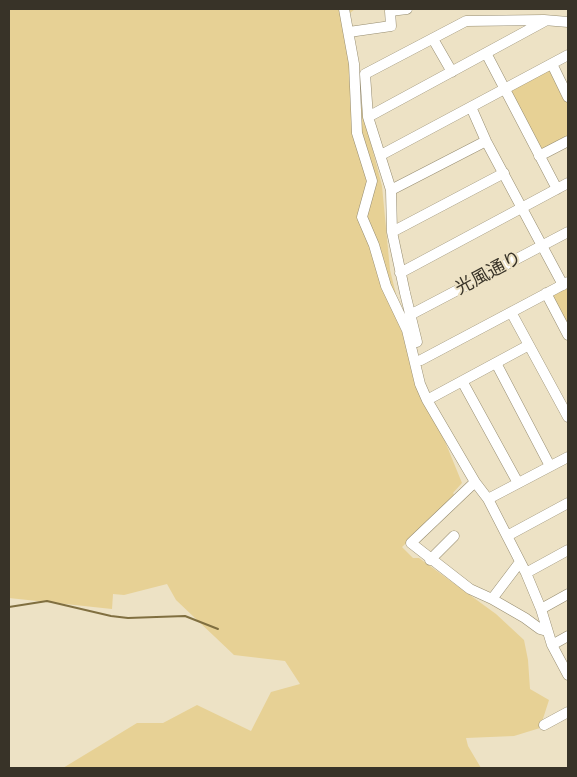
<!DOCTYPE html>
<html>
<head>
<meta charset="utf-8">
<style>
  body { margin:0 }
  #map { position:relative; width:577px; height:777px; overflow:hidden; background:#ede2c5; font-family:"Roboto Condensed",sans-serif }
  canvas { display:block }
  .frame { position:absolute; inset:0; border:10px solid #383328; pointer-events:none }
</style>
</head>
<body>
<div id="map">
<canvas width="577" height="777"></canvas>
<div class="frame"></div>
</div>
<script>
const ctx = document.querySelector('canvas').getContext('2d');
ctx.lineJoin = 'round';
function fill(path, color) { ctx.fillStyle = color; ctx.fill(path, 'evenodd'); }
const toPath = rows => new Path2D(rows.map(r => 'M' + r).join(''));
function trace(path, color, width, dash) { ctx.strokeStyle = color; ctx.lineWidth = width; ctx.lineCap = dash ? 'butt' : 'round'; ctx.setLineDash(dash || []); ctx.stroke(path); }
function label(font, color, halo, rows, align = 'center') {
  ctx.font = font + ' "Roboto Condensed","Noto Sans JP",sans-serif'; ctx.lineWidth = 4; ctx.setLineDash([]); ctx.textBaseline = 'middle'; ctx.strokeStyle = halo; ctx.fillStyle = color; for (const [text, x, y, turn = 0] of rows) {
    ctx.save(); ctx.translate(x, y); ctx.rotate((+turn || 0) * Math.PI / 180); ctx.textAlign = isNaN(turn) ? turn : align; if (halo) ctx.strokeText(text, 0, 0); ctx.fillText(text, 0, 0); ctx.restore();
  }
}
fill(toPath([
  [9,9,355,9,344,18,349,60,382,186,390,270,413,363,462,483,453,493,455,496,402,547,413,558,419,558,496,614,524,640,528,660,530,689,549,700,540,728,514,736,466,738,468,746,481,768,63,768,137,723,163,723,197,705,251,731,271,692,300,684,285,661,234,655,176,600,167,584,124,595,113,594,112,609,9,598],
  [552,64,568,97,568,141,539,156,504,89],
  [568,282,568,335,546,293]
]), '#e7d195');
trace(toPath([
  [9,607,47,601,111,616,128,618,185,616,218,629]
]), '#806f40', 2);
const minor = toPath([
  [344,9,354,64,357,133,372,181,362,217,374,245,386,286,407,330,420,384,427,400,475,482,488,499,526,573,541,609,552,645,568,675],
  [349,32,391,26,390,11,407,9],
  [433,39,452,72],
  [486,53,557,189],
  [552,64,568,97],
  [471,107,486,141,563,285],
  [368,117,545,21],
  [381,155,568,55],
  [539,156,568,141],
  [391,190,486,141],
  [392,232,504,173],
  [400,273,568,183],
  [546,293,568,335],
  [511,312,568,417],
  [410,315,568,232],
  [417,342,405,293,392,232,391,190,368,117,365,74,466,21,544,20,568,22],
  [421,360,568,282],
  [496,363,550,466],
  [462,381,518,483],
  [427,400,529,345],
  [475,482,411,543,470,589,492,599,525,618,540,629,547,631],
  [488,499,568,457],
  [507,536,568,503],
  [430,560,454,536],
  [526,573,568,550],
  [492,599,520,562],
  [541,609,568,594],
  [552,645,568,636],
  [544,725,568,712]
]);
trace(minor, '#968c70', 11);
trace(minor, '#fff', 10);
label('18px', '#383328', '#ede2c5', [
  ["光風通り",489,274,-28]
]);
</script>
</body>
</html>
